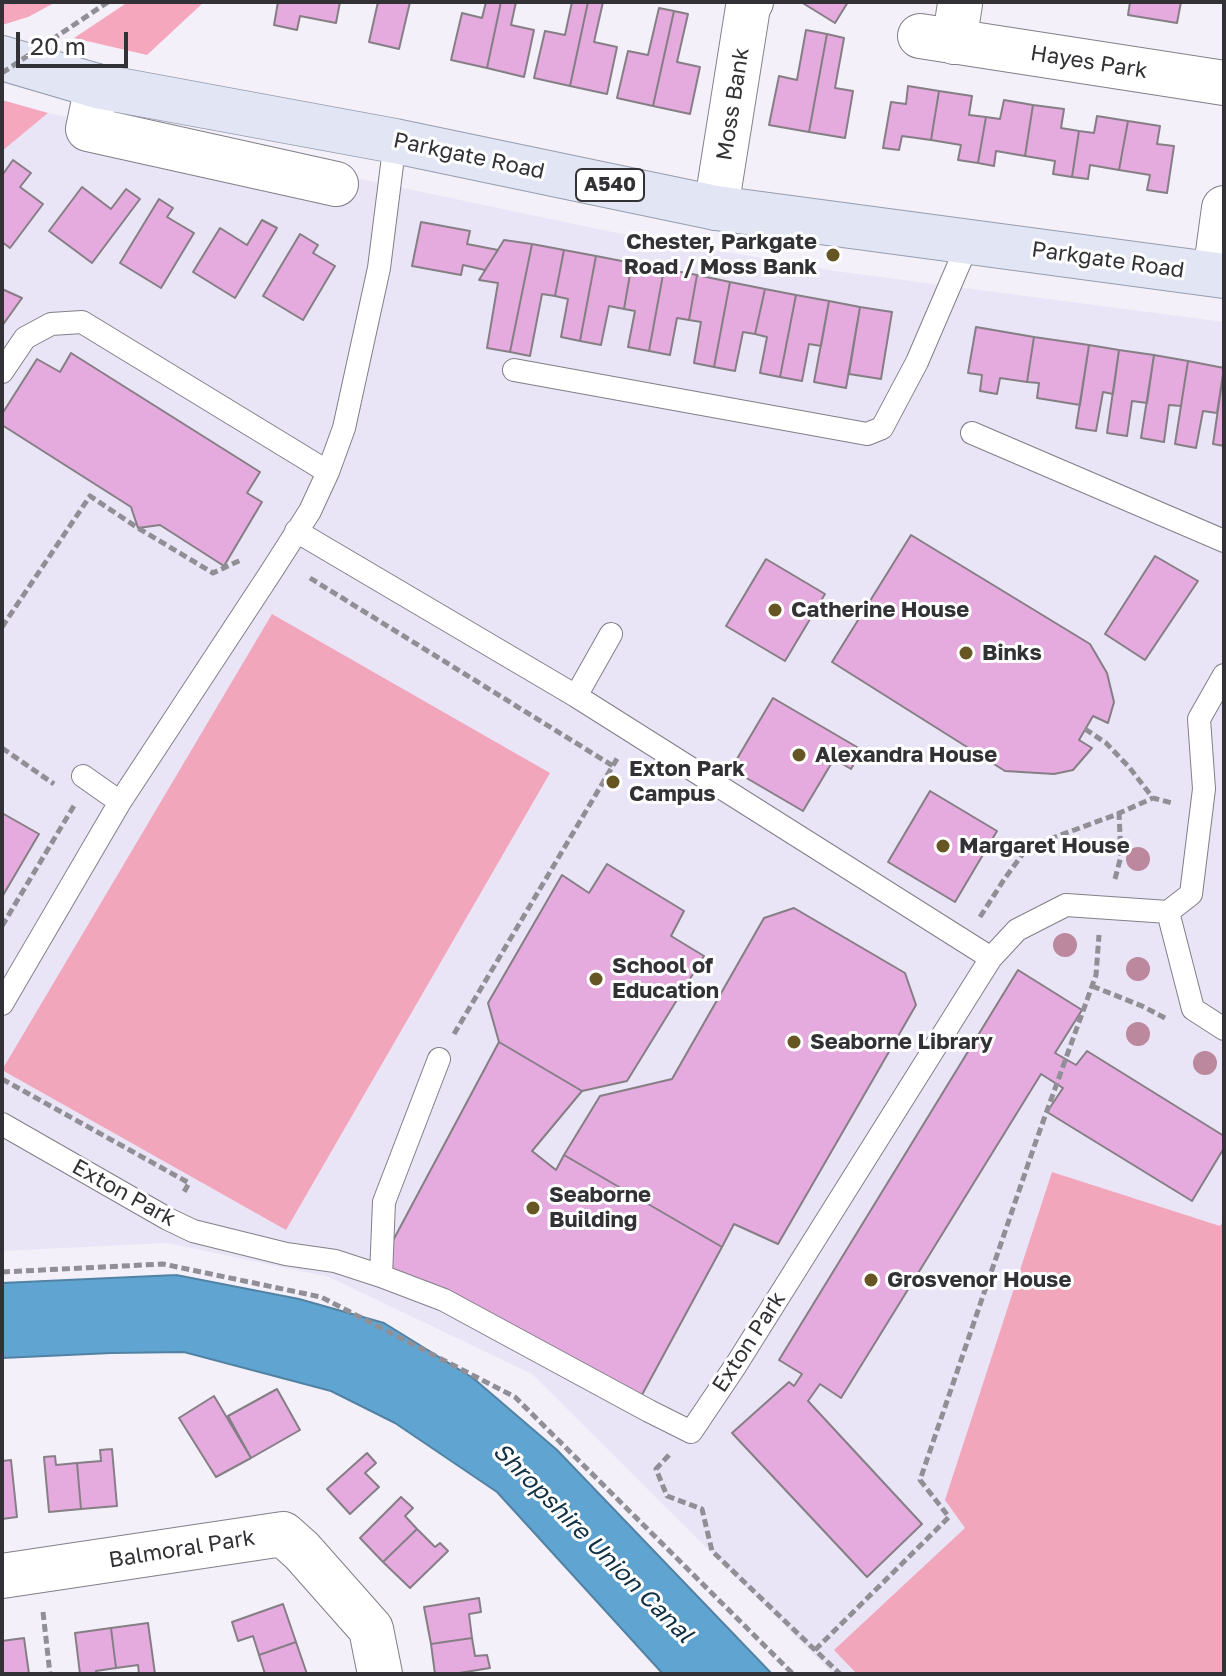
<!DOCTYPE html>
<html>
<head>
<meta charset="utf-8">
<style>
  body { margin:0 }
  #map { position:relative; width:1226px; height:1676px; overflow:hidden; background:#f3f0fa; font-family:"Golos Text",sans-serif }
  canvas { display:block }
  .frame { position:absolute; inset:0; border:4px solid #323135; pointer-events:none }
  .scale { position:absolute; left:16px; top:32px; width:112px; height:36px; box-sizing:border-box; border:4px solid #323135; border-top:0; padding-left:10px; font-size:24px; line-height:28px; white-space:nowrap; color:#323135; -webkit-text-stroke:6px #fff; paint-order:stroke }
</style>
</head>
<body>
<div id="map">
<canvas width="1226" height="1676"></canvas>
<div class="frame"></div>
<div class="scale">20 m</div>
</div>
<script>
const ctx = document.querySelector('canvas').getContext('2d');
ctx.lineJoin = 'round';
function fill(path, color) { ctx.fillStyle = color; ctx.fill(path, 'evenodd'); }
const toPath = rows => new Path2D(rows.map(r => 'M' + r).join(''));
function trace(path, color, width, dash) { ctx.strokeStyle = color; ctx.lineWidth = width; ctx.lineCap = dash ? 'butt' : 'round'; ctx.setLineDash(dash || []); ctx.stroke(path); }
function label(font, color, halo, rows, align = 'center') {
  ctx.font = font + ' "Golos Text",sans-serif'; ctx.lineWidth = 6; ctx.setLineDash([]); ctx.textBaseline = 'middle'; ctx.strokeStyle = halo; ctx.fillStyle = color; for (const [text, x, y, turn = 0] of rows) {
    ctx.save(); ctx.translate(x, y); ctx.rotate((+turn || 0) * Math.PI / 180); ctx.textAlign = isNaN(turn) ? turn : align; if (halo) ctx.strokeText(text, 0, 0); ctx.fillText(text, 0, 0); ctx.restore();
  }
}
fill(toPath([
  [48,113,607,231,835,271,1224,322,1224,1674,833,1674,532,1374,329,1277,167,1243,2,1251,2,150]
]), '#eae5f6');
fill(toPath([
  [272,614,550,773,286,1230,2,1070],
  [1052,1172,1220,1226,1224,1220,1224,1674,857,1674,834,1650,965,1528,945,1500]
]), '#f2a6bb');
fill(toPath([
  [2,2,56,2,28,17,2,25],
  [128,2,204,2,147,55,74,38],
  [2,100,48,113,2,151]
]), '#f5a7bd');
const water = toPath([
  [176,1275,299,1299,384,1323,473,1378,557,1450,772,1674,663,1674,497,1492,395,1423,331,1391,184,1352,111,1353,2,1358,2,1283,176,1275]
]);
fill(water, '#60a5d2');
trace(water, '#5282a3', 2);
const building = toPath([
  [278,2,340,2,336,23,300,16,297,30,274,25,278,2],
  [378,2,410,2,399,49,369,42,378,2],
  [486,2,501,2,487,68,451,60,462,13,482,18,486,2],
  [501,2,516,2,511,25,534,30,524,77,487,68,501,2],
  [572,2,588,2,570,86,534,78,545,31,565,35,572,2],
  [588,2,603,2,594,42,617,47,607,94,570,86,588,2],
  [801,2,848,2,835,23,801,2],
  [1130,2,1181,2,1177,23,1128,15,1130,2],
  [659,8,674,11,653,106,617,98,628,51,648,55,659,8],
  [674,11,688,14,677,62,700,67,690,114,653,106,674,11],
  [806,30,827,34,809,132,769,125,779,76,797,80,806,30],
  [827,34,844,38,835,88,853,91,845,138,809,132,827,34],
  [908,86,939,91,931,140,902,136,899,150,883,148,891,102,906,104,908,86],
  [939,91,972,96,969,115,986,117,978,163,958,160,961,145,931,140,939,91],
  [1004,100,1033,105,1025,156,996,151,994,166,978,163,986,117,1000,119,1004,100],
  [1033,105,1064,109,1061,128,1079,131,1072,177,1053,174,1055,161,1025,156,1033,105],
  [1097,116,1128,121,1119,170,1090,165,1088,179,1072,177,1079,131,1094,133,1097,116],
  [1128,121,1160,126,1157,144,1174,146,1167,193,1147,190,1150,175,1119,170,1128,121],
  [13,160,31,173,20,187,43,204,10,248,2,242,2,173,3,174,13,160],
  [82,187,111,209,126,189,140,199,92,263,49,231,82,187],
  [159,199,173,208,167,217,194,233,161,288,120,263,159,199],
  [262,220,277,228,235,298,193,272,220,228,247,245,262,220],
  [421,222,470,231,467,244,498,250,485,270,463,265,461,275,412,266,421,222],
  [300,234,318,245,313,253,335,266,303,320,263,296,300,234],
  [504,240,532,244,510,352,487,348,498,283,479,280,504,240],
  [532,244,564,250,555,296,542,294,530,356,510,352,532,244],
  [564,250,596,256,580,341,561,337,568,299,555,296,564,250],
  [596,256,632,263,624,309,609,306,601,345,580,341,596,256],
  [632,263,664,269,649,351,628,347,635,311,624,309,632,263],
  [664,269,697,275,689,320,677,318,670,355,649,351,664,269],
  [697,275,730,282,714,367,694,363,701,322,689,320,697,275],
  [730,282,765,289,755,334,743,332,735,371,714,367,730,282],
  [2,289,22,298,2,326,2,289],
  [765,289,796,295,780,377,760,373,767,337,755,334,765,289],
  [796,295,829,301,821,346,809,344,802,381,780,377,796,295],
  [829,301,860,307,846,388,814,382,829,301],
  [860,307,892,312,881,379,849,374,860,307],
  [976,327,1034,337,1027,382,1000,378,997,394,980,391,982,375,968,373,976,327],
  [1034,337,1089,345,1080,405,1037,398,1039,383,1027,382,1034,337],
  [1089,345,1119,350,1113,394,1103,392,1096,431,1076,428,1089,345],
  [1119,350,1154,355,1147,403,1132,401,1127,436,1107,433,1119,350],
  [71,353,260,472,247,493,262,502,224,566,160,525,138,528,131,507,2,425,2,414,37,359,60,372,71,353],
  [1154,355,1188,361,1181,406,1169,405,1164,442,1141,438,1154,355],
  [1188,361,1224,368,1217,413,1203,411,1196,448,1175,444,1188,361],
  [1224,368,1224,446,1213,444,1224,368],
  [911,535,1090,644,1107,673,1114,702,1108,723,1093,716,1079,740,1092,748,1073,770,1054,774,1005,771,832,662,911,535],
  [1155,556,1198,581,1145,660,1105,634,1155,556],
  [766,559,825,594,785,661,726,626,766,559],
  [773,698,862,750,851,769,834,759,803,811,731,769,773,698],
  [930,791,997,831,955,902,888,862,930,791],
  [2,813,39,834,2,897,2,813],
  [607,864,684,911,671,936,704,956,627,1081,582,1091,499,1042,488,1003,562,875,589,893,607,864],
  [794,908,905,973,916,1005,778,1244,734,1224,722,1247,564,1155,600,1096,672,1079,764,918,794,908],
  [1018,970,1082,1010,1055,1053,1076,1065,1087,1051,1224,1136,1224,1148,1192,1201,1047,1112,1063,1088,1041,1074,841,1398,820,1384,808,1401,922,1524,867,1577,732,1433,789,1382,794,1386,802,1374,779,1360,1018,970],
  [499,1042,582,1091,532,1151,556,1170,564,1155,722,1247,637,1404,381,1263,499,1042],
  [277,1389,300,1430,251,1458,228,1416,277,1389],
  [214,1396,251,1458,216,1477,179,1418,214,1396],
  [112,1449,117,1506,81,1509,77,1463,101,1461,100,1450,112,1449],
  [367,1453,376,1463,365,1473,379,1487,350,1514,327,1489,367,1453],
  [55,1456,56,1465,77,1463,81,1509,49,1512,44,1457,55,1456],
  [11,1460,17,1517,2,1519,2,1461,11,1460],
  [401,1497,413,1508,405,1516,417,1529,383,1562,360,1538,401,1497],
  [417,1529,435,1547,440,1543,448,1551,410,1588,383,1562,417,1529],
  [479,1598,481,1612,469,1614,472,1638,431,1644,424,1607,479,1598],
  [283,1604,296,1642,259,1655,253,1636,238,1641,232,1622,283,1604],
  [148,1623,155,1674,139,1674,138,1665,116,1668,111,1628,148,1623],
  [111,1628,116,1668,96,1671,97,1674,80,1674,75,1633,111,1628],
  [24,1638,29,1674,2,1674,2,1641,24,1638],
  [472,1638,475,1656,487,1655,490,1668,453,1674,435,1674,431,1644,472,1638],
  [296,1642,307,1674,265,1674,259,1655,296,1642]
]);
fill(building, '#e5abdf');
trace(building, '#867e85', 2);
const lane = toPath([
  [514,370,867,434,882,428,917,362,969,241],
  [2,372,25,338,51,324,82,322,328,472],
  [972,433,1224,541],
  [296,531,576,696],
  [611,634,576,696,991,958],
  [120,802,271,572,310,511,328,472,344,428,379,268,395,141],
  [1168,912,1193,1009,1224,1029],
  [2,1004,120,802,83,776],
  [2,1124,168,1219,193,1231,286,1254,335,1261,381,1276,444,1300,649,1411,691,1432,736,1365,991,958,1017,930,1066,905,1168,912,1191,894,1204,789,1199,719,1224,675],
  [381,1276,384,1202,439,1059]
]);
const street = toPath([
  [920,36,1224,83],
  [954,42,960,4],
  [97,86,88,129,336,184],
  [716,208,748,7,751,2],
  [1215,274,1224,208],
  [2,1576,283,1534,302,1551,371,1629,380,1674]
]);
const primary = toPath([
  [2,58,97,86,395,141,716,208,1224,276]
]);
trace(lane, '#817f88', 24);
trace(street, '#817f88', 46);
trace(primary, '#979cad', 46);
trace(toPath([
  [108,2,109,2],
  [310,578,613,766],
  [2,627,90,496,138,528,213,573,243,559],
  [1085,729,1106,743,1129,767,1153,798,1172,803],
  [2,748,54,784],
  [1115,879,1121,856,1119,813],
  [980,917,1005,878,1028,847,1115,815,1153,798],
  [2,926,75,804],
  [1092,986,1142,1006,1165,1018],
  [454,1034,618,757],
  [2,1079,189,1183,183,1194],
  [2,1272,163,1264,321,1297,515,1397,793,1674],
  [669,1455,656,1469,667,1496,702,1509,712,1551,840,1674],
  [43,1612,50,1674],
  [815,1650,949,1517,920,1480,1035,1144,1096,975,1099,935]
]), '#918f96', 5, [8, 4]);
trace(lane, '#fff', 22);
trace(street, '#fff', 44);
trace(primary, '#e2e6f4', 44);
trace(toPath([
  [2,73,108,2]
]), '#918f96', 5, [8, 4]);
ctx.fillStyle = '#bb889e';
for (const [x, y] of [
  [1138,859],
  [1065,945],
  [1138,969],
  [1138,1034],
  [1205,1063]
]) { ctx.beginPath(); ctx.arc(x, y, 12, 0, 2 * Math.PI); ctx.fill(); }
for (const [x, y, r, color] of [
  [833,255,8,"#655624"],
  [775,610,8,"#655624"],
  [966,653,8,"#655624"],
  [799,755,8,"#655624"],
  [613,782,8,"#655624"],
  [943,846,8,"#655624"],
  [596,979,8,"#655624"],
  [794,1042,8,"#655624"],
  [533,1208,8,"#655624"],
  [871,1280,8,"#655624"]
]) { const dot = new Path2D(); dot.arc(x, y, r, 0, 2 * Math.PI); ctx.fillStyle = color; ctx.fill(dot); trace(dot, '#fff', 3); }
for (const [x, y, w] of [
  [610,185,68]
]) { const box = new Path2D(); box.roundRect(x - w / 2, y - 16, w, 32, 6); ctx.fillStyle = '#fff'; ctx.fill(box); trace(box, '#323135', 2); }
label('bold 20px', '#323135', null, [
  ["A540",610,185]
]);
label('22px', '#323135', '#fff', [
  ["Hayes Park",1089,62,9],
  ["Moss Bank",733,104,-81],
  ["Parkgate Road",469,156,12],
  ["Parkgate Road",1108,260,8],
  ["Exton Park",124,1193,29],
  ["Exton Park",749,1342,-57],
  ["Balmoral Park",182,1549,-9]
]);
label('bold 22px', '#323135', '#fff', [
  ["Chester, Parkgate",817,242,"right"],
  ["Road / Moss Bank",817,267,"right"],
  ["Catherine House",791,610],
  ["Binks",982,653],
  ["Alexandra House",815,755],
  ["Exton Park",629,769],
  ["Campus",629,794],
  ["Margaret House",959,846],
  ["School of",612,966],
  ["Education",612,991],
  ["Seaborne Library",810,1042],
  ["Seaborne",549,1195],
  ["Building",549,1220],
  ["Grosvenor House",887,1280]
], 'left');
label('italic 24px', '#123144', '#fff', [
  ["Shropshire Union Canal",593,1543,45]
]);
</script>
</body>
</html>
